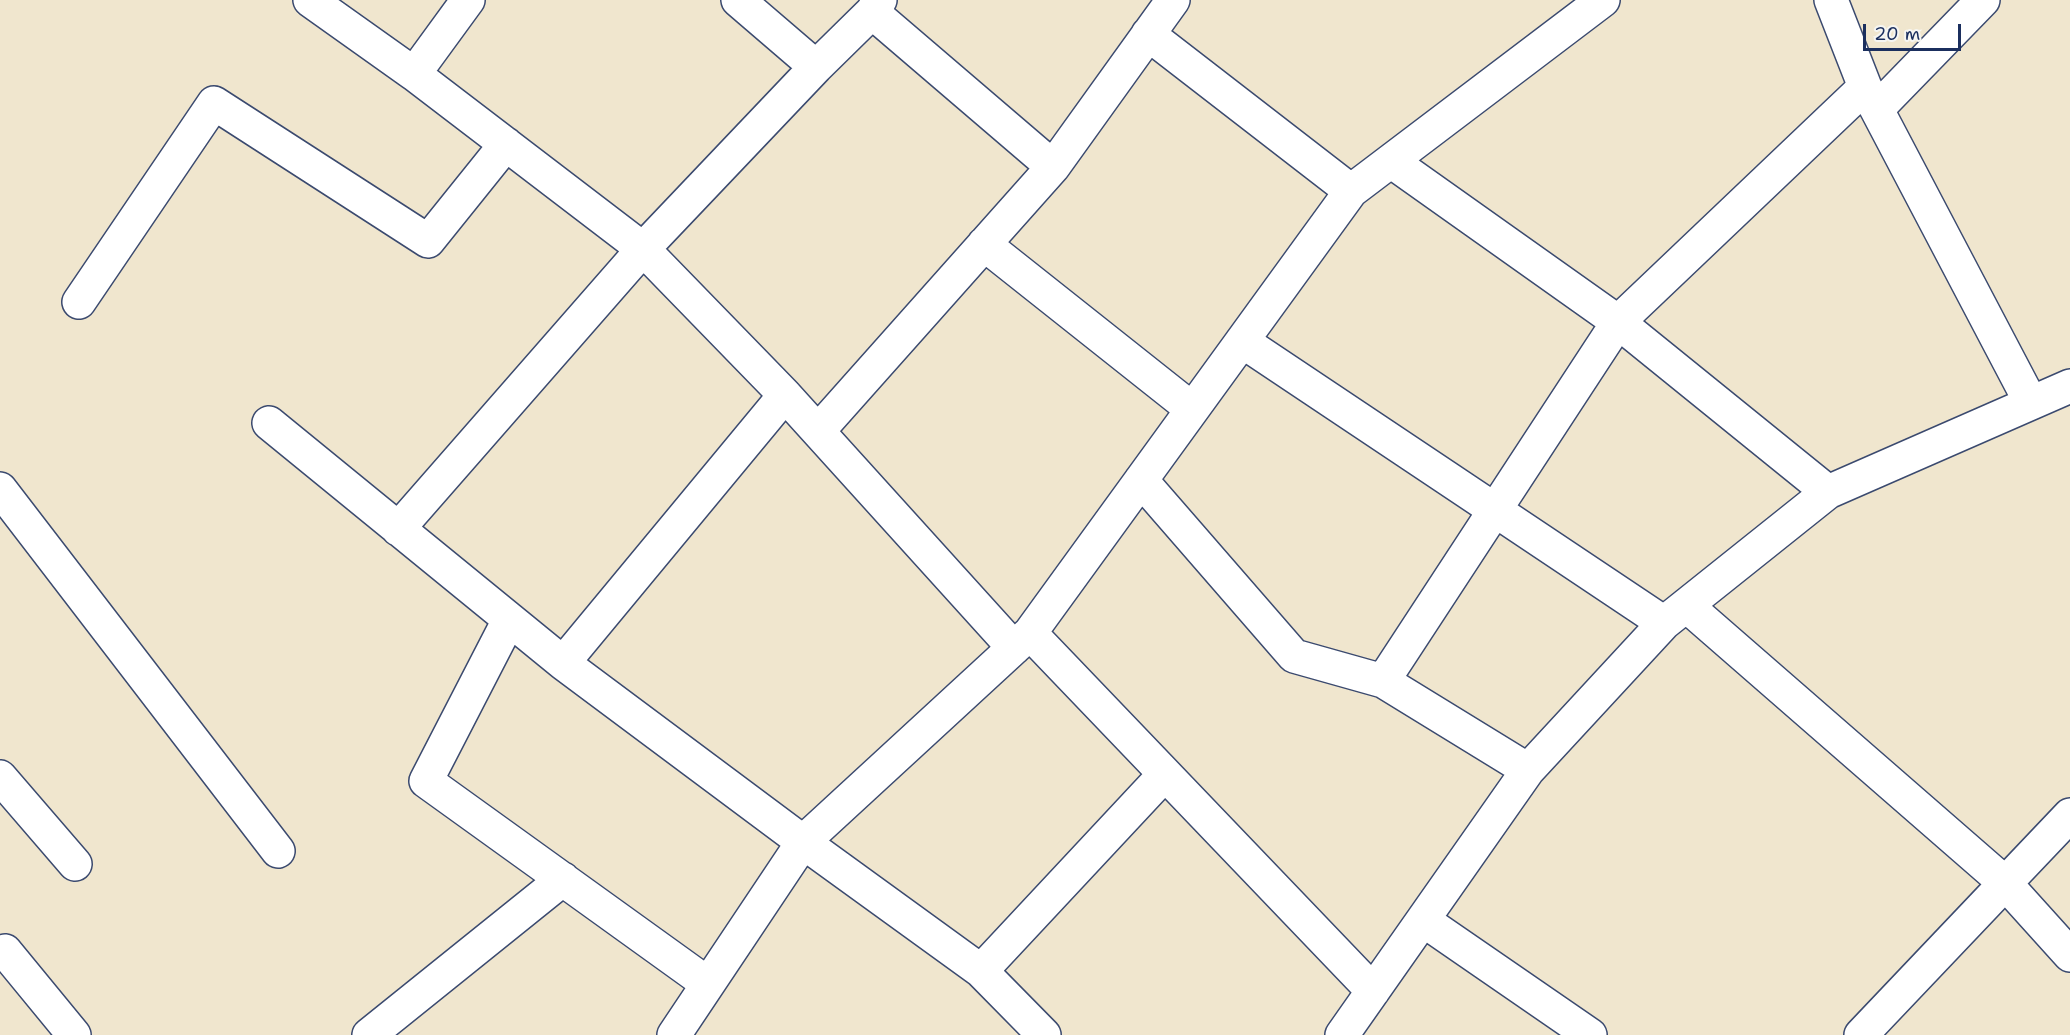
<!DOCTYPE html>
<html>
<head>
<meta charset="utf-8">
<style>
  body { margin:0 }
  #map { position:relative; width:2070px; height:1035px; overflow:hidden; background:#f0e6ce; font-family:"Shantell Sans",sans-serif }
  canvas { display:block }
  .scale { position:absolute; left:1863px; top:24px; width:98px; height:27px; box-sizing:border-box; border:3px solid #1b2f5e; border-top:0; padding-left:8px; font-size:18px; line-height:21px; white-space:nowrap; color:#1b2f5e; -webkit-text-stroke:4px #f6f6f2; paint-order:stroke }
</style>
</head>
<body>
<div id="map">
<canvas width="2070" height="1035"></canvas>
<div class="scale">20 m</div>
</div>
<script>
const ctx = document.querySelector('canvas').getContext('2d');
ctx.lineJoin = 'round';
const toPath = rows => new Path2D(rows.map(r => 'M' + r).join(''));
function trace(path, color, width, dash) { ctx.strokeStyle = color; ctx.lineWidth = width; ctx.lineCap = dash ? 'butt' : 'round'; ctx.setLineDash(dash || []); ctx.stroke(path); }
const minor = toPath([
  [310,0,414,74,643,249,785,395,1014,648],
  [738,0,816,67],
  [1831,0,1865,87,2031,403],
  [872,12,1053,167],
  [1148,34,1351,191],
  [414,74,468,0],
  [1877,109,1983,0],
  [1391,161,1618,322,1828,492],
  [984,244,1192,409],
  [79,302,214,103,428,241,506,144],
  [1242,341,1664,623],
  [269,423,563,663,803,842,981,971,1044,1035],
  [818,431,1053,167,1173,0],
  [1141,480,1294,656,1383,681,1528,770],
  [0,489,278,851],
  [398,529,643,249,816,67,872,12,880,0],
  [1687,606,2005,883,2070,955],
  [509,620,426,781,708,984],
  [1030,633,1373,991],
  [563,663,785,395],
  [1383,681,1618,322,1865,87],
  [0,777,75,864],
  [1423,920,1590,1035],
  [5,951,74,1035],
  [981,971,1165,774],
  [369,1035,563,879],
  [674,1035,803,842,1030,633,1351,191,1603,0],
  [1342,1035,1528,770,1664,623,1828,492,2070,386],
  [1861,1035,2070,815]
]);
trace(minor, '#3b4a6f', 36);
trace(minor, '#fff', 33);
</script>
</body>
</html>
